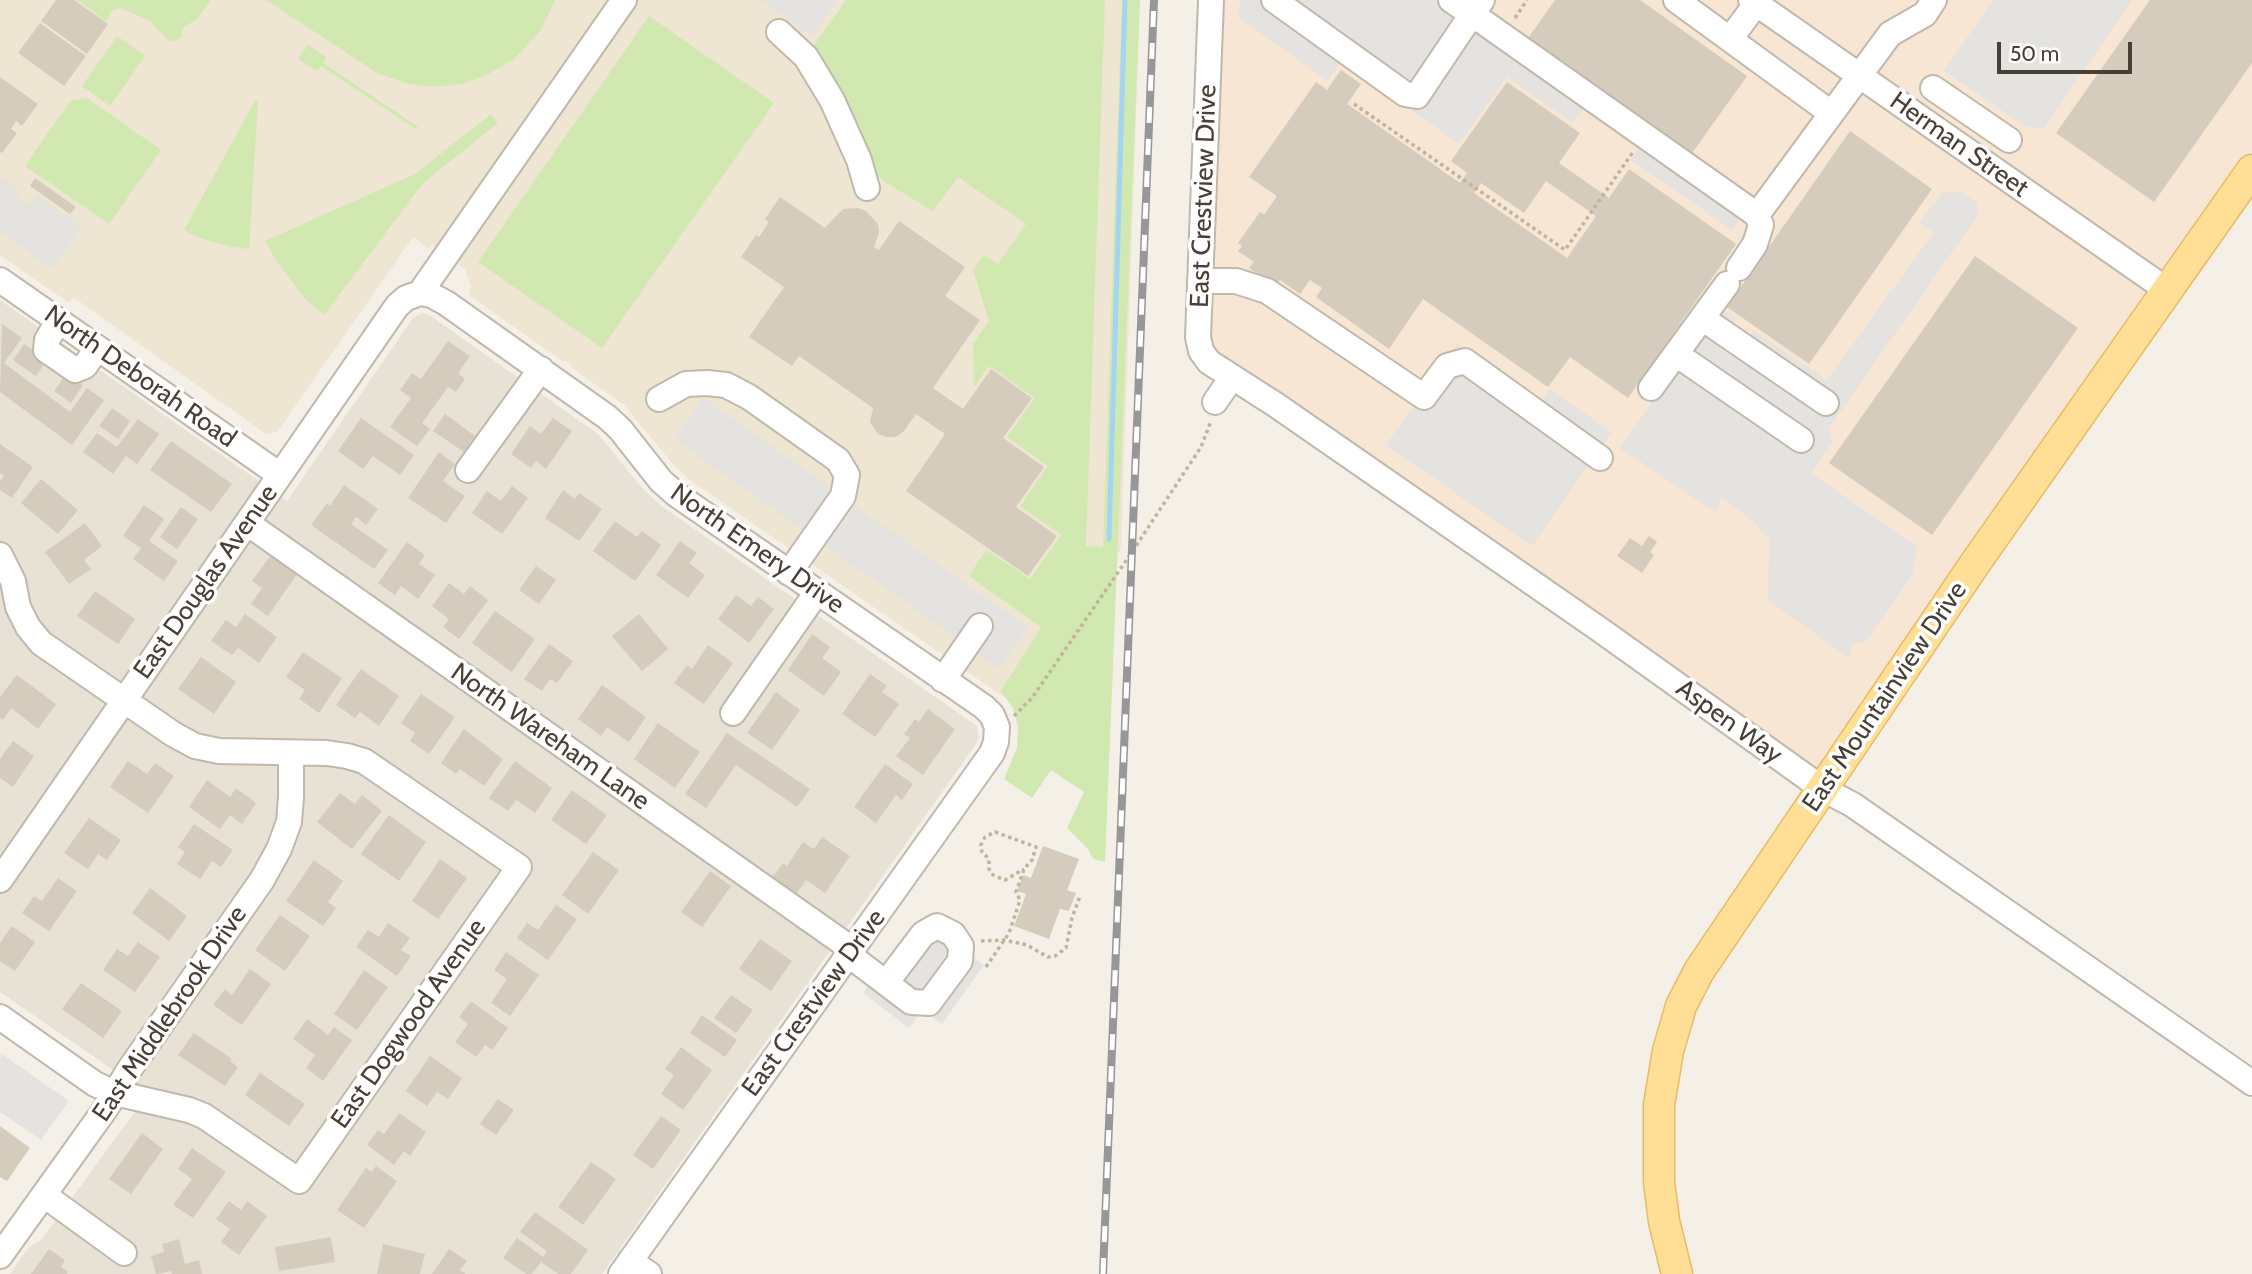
<!DOCTYPE html>
<html>
<head>
<meta charset="utf-8">
<style>
  body { margin:0 }
  #map { position:relative; width:2252px; height:1274px; overflow:hidden; background:#f4f0e8; font-family:Cabin,sans-serif }
  canvas { display:block }
  .scale { position:absolute; left:1997px; top:42px; width:135px; height:32px; box-sizing:border-box; border:4px solid #484036; border-top:0; padding-left:9px; font-size:21px; line-height:24px; white-space:nowrap; color:#484036; -webkit-text-stroke:5px #fff; paint-order:stroke }
</style>
</head>
<body>
<div id="map">
<canvas width="2252" height="1274"></canvas>
<div class="scale">50 m</div>
</div>
<script>
const ctx = document.querySelector('canvas').getContext('2d');
ctx.lineJoin = 'round';
function fill(path, color) { ctx.fillStyle = color; ctx.fill(path, 'evenodd'); }
const toPath = rows => new Path2D(rows.map(r => 'M' + r).join(''));
function trace(path, color, width, dash) { ctx.strokeStyle = color; ctx.lineWidth = width; ctx.lineCap = dash ? 'butt' : 'round'; ctx.setLineDash(dash || []); ctx.stroke(path); }
function label(font, color, halo, rows, align = 'center') {
  ctx.font = font + ' Cabin,sans-serif'; ctx.lineWidth = 7; ctx.setLineDash([]); ctx.textBaseline = 'middle'; ctx.strokeStyle = halo; ctx.fillStyle = color; for (const [text, x, y, turn = 0] of rows) {
    ctx.save(); ctx.translate(x, y); ctx.rotate((+turn || 0) * Math.PI / 180); ctx.textAlign = isNaN(turn) ? turn : align; if (halo) ctx.strokeText(text, 0, 0); ctx.fillText(text, 0, 0); ctx.restore();
  }
}
fill(toPath([
  [0,300,287,501,413,318,422,313,428,314,598,434,644,490,663,507,977,726,979,737,976,744,602,1274,10,1274,28,1248,41,1240,148,1094,0,992]
]), '#e8e2d6');
fill(toPath([
  [1204,0,2252,0,2252,174,1823,789,1232,377,1198,337]
]), '#f6e6d3');
fill(toPath([
  [0,0,1140,0,1121,549,1011,702,687,478,672,463,624,405,571,367,569,361,562,361,469,295,471,286,465,269,432,245,429,249,413,237,277,432,266,434,73,297,69,303,0,255]
]), '#eee5d2');
fill(toPath([
  [77,0,211,0,198,18,183,28,182,36,176,41,168,40,150,21,121,8,112,10,106,21],
  [266,0,555,0,541,30,514,59,490,73,463,84,432,87,409,84,379,74],
  [846,0,1105,0,1086,546,1103,547,1122,0,1140,0,1105,862,1093,859,1088,849,1067,828,1084,792,1051,770,1032,798,1004,779,1017,748,1018,726,1013,708,1001,691,1041,627,969,576,986,550,1030,579,1061,535,1020,506,1048,466,1007,437,1035,398,989,366,974,387,973,344,989,321,973,270,984,255,998,264,1026,224,958,177,933,211,885,182,872,171,810,51],
  [649,16,774,103,602,348,478,262],
  [117,36,145,56,110,106,82,86],
  [308,45,326,57,323,63,418,127,416,129,321,66,317,71,298,59],
  [87,98,161,150,109,224,25,166,70,101],
  [255,101,258,102,249,249,232,247,199,238,184,230],
  [491,114,498,123,423,183,324,315,305,299,277,262,265,241,415,174]
]), '#d1e9b0');
fill(toPath([
  [760,0,837,0,812,36],
  [1240,0,1460,0,1594,94,1573,123,1507,77,1459,144,1341,60,1328,81,1238,17],
  [1993,0,2132,0,2044,128,2026,127,1944,71],
  [1650,132,1751,202,1732,230,1631,160],
  [0,177,15,187,19,200,27,206,36,194,82,228,52,269,0,231],
  [1942,192,1963,193,1977,203,1978,215,1829,428,1833,442,1811,473,1917,547,1912,575,1865,642,1852,643,1849,658,1768,600,1769,539,1753,521,1723,498,1721,498,1717,513,1620,448,1720,306,1735,318,1734,334,1751,345,1752,330,1827,380,1934,232,1920,223],
  [1457,343,1541,402,1550,389,1611,432,1532,546,1386,445],
  [703,398,1028,628,999,668,674,439],
  [943,919,956,922,966,929,971,937,971,956,984,965,942,1024,926,1013,919,1015,909,1028,863,993,883,965,888,965],
  [2,1054,69,1101,41,1140,0,1112,0,1058]
]), '#e5e3e0');
trace(toPath([
  [1109,539,1125,0]
]), '#a3d4f2', 5);
fill(toPath([
  [56,0,74,0,108,24,87,54,41,21],
  [1555,0,1640,0,1747,76,1690,156,1526,41],
  [2150,0,2252,0,2252,63,2154,202,2056,133],
  [40,23,86,56,64,86,18,53],
  [1341,70,1361,84,1347,104,1460,183,1467,173,1451,161,1507,82,1580,133,1559,163,1609,198,1629,169,1736,244,1628,398,1570,357,1548,387,1423,299,1389,349,1316,297,1322,288,1310,280,1300,294,1280,280,1275,286,1249,268,1254,262,1238,251,1242,246,1238,243,1260,212,1264,215,1277,196,1249,177,1316,82,1327,90],
  [1546,181,1596,216,1567,258,1474,193,1481,183,1524,213],
  [0,77,38,104,22,126,16,121,11,129,17,133,2,153,0,152],
  [1850,131,1932,189,1809,364,1727,307],
  [35,178,76,207,70,214,30,186],
  [780,197,825,228,843,209,858,208,866,211,878,224,879,232,874,247,879,250,899,221,965,267,945,296,980,320,933,388,963,409,991,369,1032,398,1003,438,1044,467,1016,507,1057,536,1028,576,906,491,945,434,916,414,904,431,896,437,886,437,878,434,870,422,873,408,799,356,792,366,749,337,784,287,741,257,756,235,759,237,769,222,765,219],
  [1975,256,2078,328,1932,535,1829,463],
  [2,324,22,338,4,363,70,412,87,388,104,400,72,445,0,392],
  [448,341,470,356,458,373,465,379,456,392,448,387,422,423,430,429,417,446,390,427,411,398,400,390,412,373,421,379],
  [24,344,47,360,36,376,13,360],
  [66,374,83,385,71,403,54,391],
  [112,408,130,421,118,439,99,426],
  [445,414,475,436,464,452,433,431],
  [361,418,414,455,400,475,373,456,363,469,338,451],
  [553,418,572,431,546,469,536,461,531,468,511,454,530,426,541,434],
  [138,419,159,434,137,464,126,456,113,474,83,452,97,433,117,447],
  [171,441,232,484,211,512,150,470],
  [0,444,33,467,12,498,0,490,0,481,4,476,0,473],
  [439,452,455,464,443,481,465,496,446,523,408,498],
  [41,479,78,510,58,534,21,503],
  [344,485,378,509,366,525,356,517,351,524,388,550,374,569,311,525,327,503,330,506],
  [512,486,528,498,502,534,472,513,487,491,501,501],
  [563,490,575,499,579,493,602,509,579,541,545,518],
  [144,505,164,519,149,541,178,561,164,581,133,559,141,548,123,536],
  [181,507,198,519,177,549,160,537],
  [615,521,637,537,642,531,661,545,635,581,593,551],
  [85,523,102,546,84,560,91,569,69,584,45,552],
  [1649,536,1657,542,1650,552,1654,555,1642,573,1617,556,1630,538,1642,546],
  [680,541,697,553,689,563,705,575,688,598,656,575],
  [407,542,425,555,419,564,435,575,418,599,401,586,395,595,378,583],
  [271,555,297,574,268,616,251,604,262,588,252,581],
  [536,566,556,580,539,604,519,590],
  [449,583,464,594,470,586,488,600,459,639,443,627,449,619,432,606],
  [95,591,135,619,118,644,77,616],
  [736,595,751,606,758,597,774,609,749,643,718,619],
  [495,611,535,639,512,672,472,643],
  [245,614,277,637,259,663,238,648,232,655,211,641,226,620,236,627],
  [639,614,668,649,642,671,612,636],
  [812,634,830,647,822,658,841,672,824,696,788,670],
  [549,644,573,661,557,683,550,679,542,691,524,679],
  [708,645,733,663,704,704,674,683,687,665,692,669],
  [303,652,342,678,319,713,299,699,305,690,286,677],
  [201,657,236,682,214,714,178,689],
  [361,669,399,696,379,726,360,712,355,718,336,705],
  [870,674,887,686,882,692,899,704,875,737,842,714],
  [17,675,56,704,38,729,11,708,3,720,0,718,0,697],
  [602,685,646,717,629,742,607,727,601,736,578,719],
  [776,692,800,710,772,750,747,733],
  [421,694,455,717,429,754,410,741,415,733,401,723],
  [928,709,955,729,923,775,896,756,910,738,904,734,915,719,919,722],
  [658,723,700,752,675,788,634,759],
  [464,729,503,759,484,786,460,769,456,774,441,763],
  [727,733,810,789,797,807,736,765,706,808,685,794],
  [13,741,34,756,13,787,0,778,0,759],
  [128,761,147,774,155,763,174,776,148,813,110,787],
  [515,761,552,788,535,813,516,800,508,811,489,798],
  [885,764,913,784,902,800,896,795,876,823,854,807],
  [207,780,230,797,236,788,256,803,242,824,230,815,220,829,189,807],
  [572,790,607,815,586,844,551,820],
  [340,793,355,804,362,795,382,811,352,849,317,822],
  [389,815,426,842,399,881,361,854],
  [89,818,121,840,107,860,98,854,88,869,64,853],
  [194,824,233,850,221,867,212,861,200,879,177,864,185,852,178,847],
  [822,837,850,856,825,893,806,880,795,896,771,879,783,863,787,866,803,842,814,849],
  [1043,846,1079,859,1067,890,1076,893,1069,911,1060,909,1049,939,1014,926,1026,894,1017,891,1023,875,1031,878],
  [593,852,619,870,588,914,562,895],
  [440,859,467,878,438,919,412,901],
  [314,860,343,881,328,902,336,908,323,926,286,901],
  [710,871,731,886,702,927,681,912],
  [58,878,77,891,49,931,22,913,34,896,42,901],
  [150,888,187,916,169,941,132,913],
  [556,905,577,919,548,960,517,938,527,923,538,930],
  [280,915,310,936,285,971,255,950],
  [388,923,410,938,401,950,411,956,397,976,356,947,368,930,379,937],
  [12,926,35,942,15,971,0,961,0,943],
  [760,939,792,961,771,991,739,969],
  [138,942,160,957,135,992,103,970,117,949,128,956],
  [506,952,539,975,510,1016,491,1003,507,979,494,970],
  [250,969,271,984,242,1025,213,1005,225,989,232,995],
  [364,970,388,987,357,1030,334,1014],
  [81,983,122,1011,103,1038,62,1009],
  [731,995,753,1010,736,1033,714,1018],
  [471,1001,508,1028,492,1050,485,1045,476,1057,455,1042,468,1024,459,1017],
  [702,1015,737,1040,725,1057,690,1033],
  [307,1019,328,1035,334,1027,352,1040,323,1081,306,1068,315,1055,293,1039],
  [194,1033,232,1059,230,1061,238,1067,225,1086,178,1055],
  [681,1047,712,1070,683,1110,661,1094,674,1075,665,1069],
  [430,1056,462,1078,448,1099,437,1092,427,1106,406,1091],
  [260,1073,305,1104,289,1126,245,1095],
  [498,1099,514,1110,496,1135,480,1124],
  [399,1113,426,1132,410,1156,404,1151,394,1165,367,1145,378,1130,384,1134],
  [661,1116,681,1130,653,1169,633,1155],
  [0,1126,30,1148,7,1181,0,1177],
  [142,1133,163,1149,131,1194,109,1179],
  [192,1148,226,1172,193,1218,173,1205,192,1179,178,1169],
  [591,1162,616,1179,583,1225,558,1207],
  [376,1166,397,1181,364,1228,337,1210,366,1168,372,1172],
  [229,1201,241,1210,247,1201,267,1216,239,1255,221,1242,230,1229,216,1219],
  [535,1212,588,1250,571,1274,558,1274,541,1262,532,1274,526,1274,503,1258,517,1238,543,1257,547,1251,520,1232],
  [331,1237,335,1262,279,1271,275,1247],
  [179,1239,185,1264,199,1260,202,1274,172,1274,171,1271,156,1274,151,1256,164,1252,162,1244],
  [383,1244,425,1254,420,1274,377,1274],
  [49,1249,65,1260,61,1267,68,1272,67,1274,31,1274],
  [449,1249,467,1261,460,1270,466,1274,432,1274]
]), '#d6ccbd');
const minor = toPath([
  [1211,0,1198,337,1201,351,1209,362,1276,405,1599,629,1823,789,1853,805,2252,1083],
  [1274,0,1405,94,1417,96,1472,14,1451,0],
  [1482,0,1472,14,1757,215,1890,34,1925,14,1934,0],
  [1676,0,1831,113],
  [1751,0,2167,290],
  [779,32,806,57,832,100,859,160,867,188],
  [1730,39,1756,4],
  [1933,88,2009,140],
  [1739,268,1755,244,1761,225,1757,215],
  [0,280,280,475],
  [1200,281,1236,281,1267,291,1424,397,1447,366,1465,361,1600,458],
  [420,293,624,0],
  [1702,318,1826,403],
  [58,321,47,340,46,350,55,356,75,370,85,366,97,348],
  [1676,354,1801,440],
  [1651,388,1727,284],
  [659,399,686,384,707,383,726,385,749,397,838,460,847,475,843,496,789,573],
  [1215,402,1232,377],
  [468,470,541,369],
  [247,523,853,950],
  [0,555,13,581,18,607,28,627,41,643,173,734,195,746,219,751,327,753,347,756,364,761,519,867,299,1181,204,1116,189,1110,115,1093,95,1084,0,1017],
  [943,680,980,626],
  [733,713,817,592],
  [0,880,397,306,406,298,420,293,431,295,446,303,607,417,620,429,661,481,677,495,984,707,992,715,997,727,996,742,992,753,621,1274],
  [849,955,886,983,911,1002,929,1003,960,961,961,946,953,934,937,926,923,934,886,983],
  [44,1195,124,1253],
  [0,1256,106,1108,129,1070,262,880,279,849,289,822,291,797,291,753],
  [630,1261,649,1274]
]);
const major = toPath([
  [1677,1274,1664,1221,1659,1182,1659,1105,1668,1051,1681,1006,1699,971,1976,562,2252,170]
]);
trace(minor, '#c0b8aa', 28);
trace(major, '#e6bb64', 33);
trace(toPath([
  [1515,18,1527,0],
  [1354,104,1565,250,1633,152],
  [1014,716,1032,698,1132,552,1201,447,1211,421],
  [981,941,1004,940,1027,945,1048,957,1055,956,1066,948,1072,918,1080,896],
  [986,967,1009,933,1020,900,1016,892,1024,869,1032,860,1036,847,995,832,985,837,981,845,982,852,989,859,989,869,993,875,1005,880,1024,869]
]), '#c2b39b', 3.5, [3.5, 3.5]);
trace(minor, '#fff', 24);
trace(major, '#ffde96', 30);
const rail = toPath([
  [1103,1274,1154,0]
]);
trace(rail, '#979797', 8);
trace(rail, '#fff', 5, [16]);
label('26px', '#484036', '#fff', [
  ["Herman Street",1959,145,35],
  ["East Crestview Drive",1204,196,-88],
  ["North Deborah Road",140,377,35],
  ["North Emery Drive",757,549,35],
  ["East Douglas Avenue",206,582,-55],
  ["East Mountainview Drive",1885,697,-56],
  ["Aspen Way",1729,722,36],
  ["North Wareham Lane",550,737,35],
  ["East Crestview Drive",814,1003,-54],
  ["East Middlebrook Drive",170,1014,-56],
  ["East Dogwood Avenue",409,1024,-55]
]);
</script>
</body>
</html>
